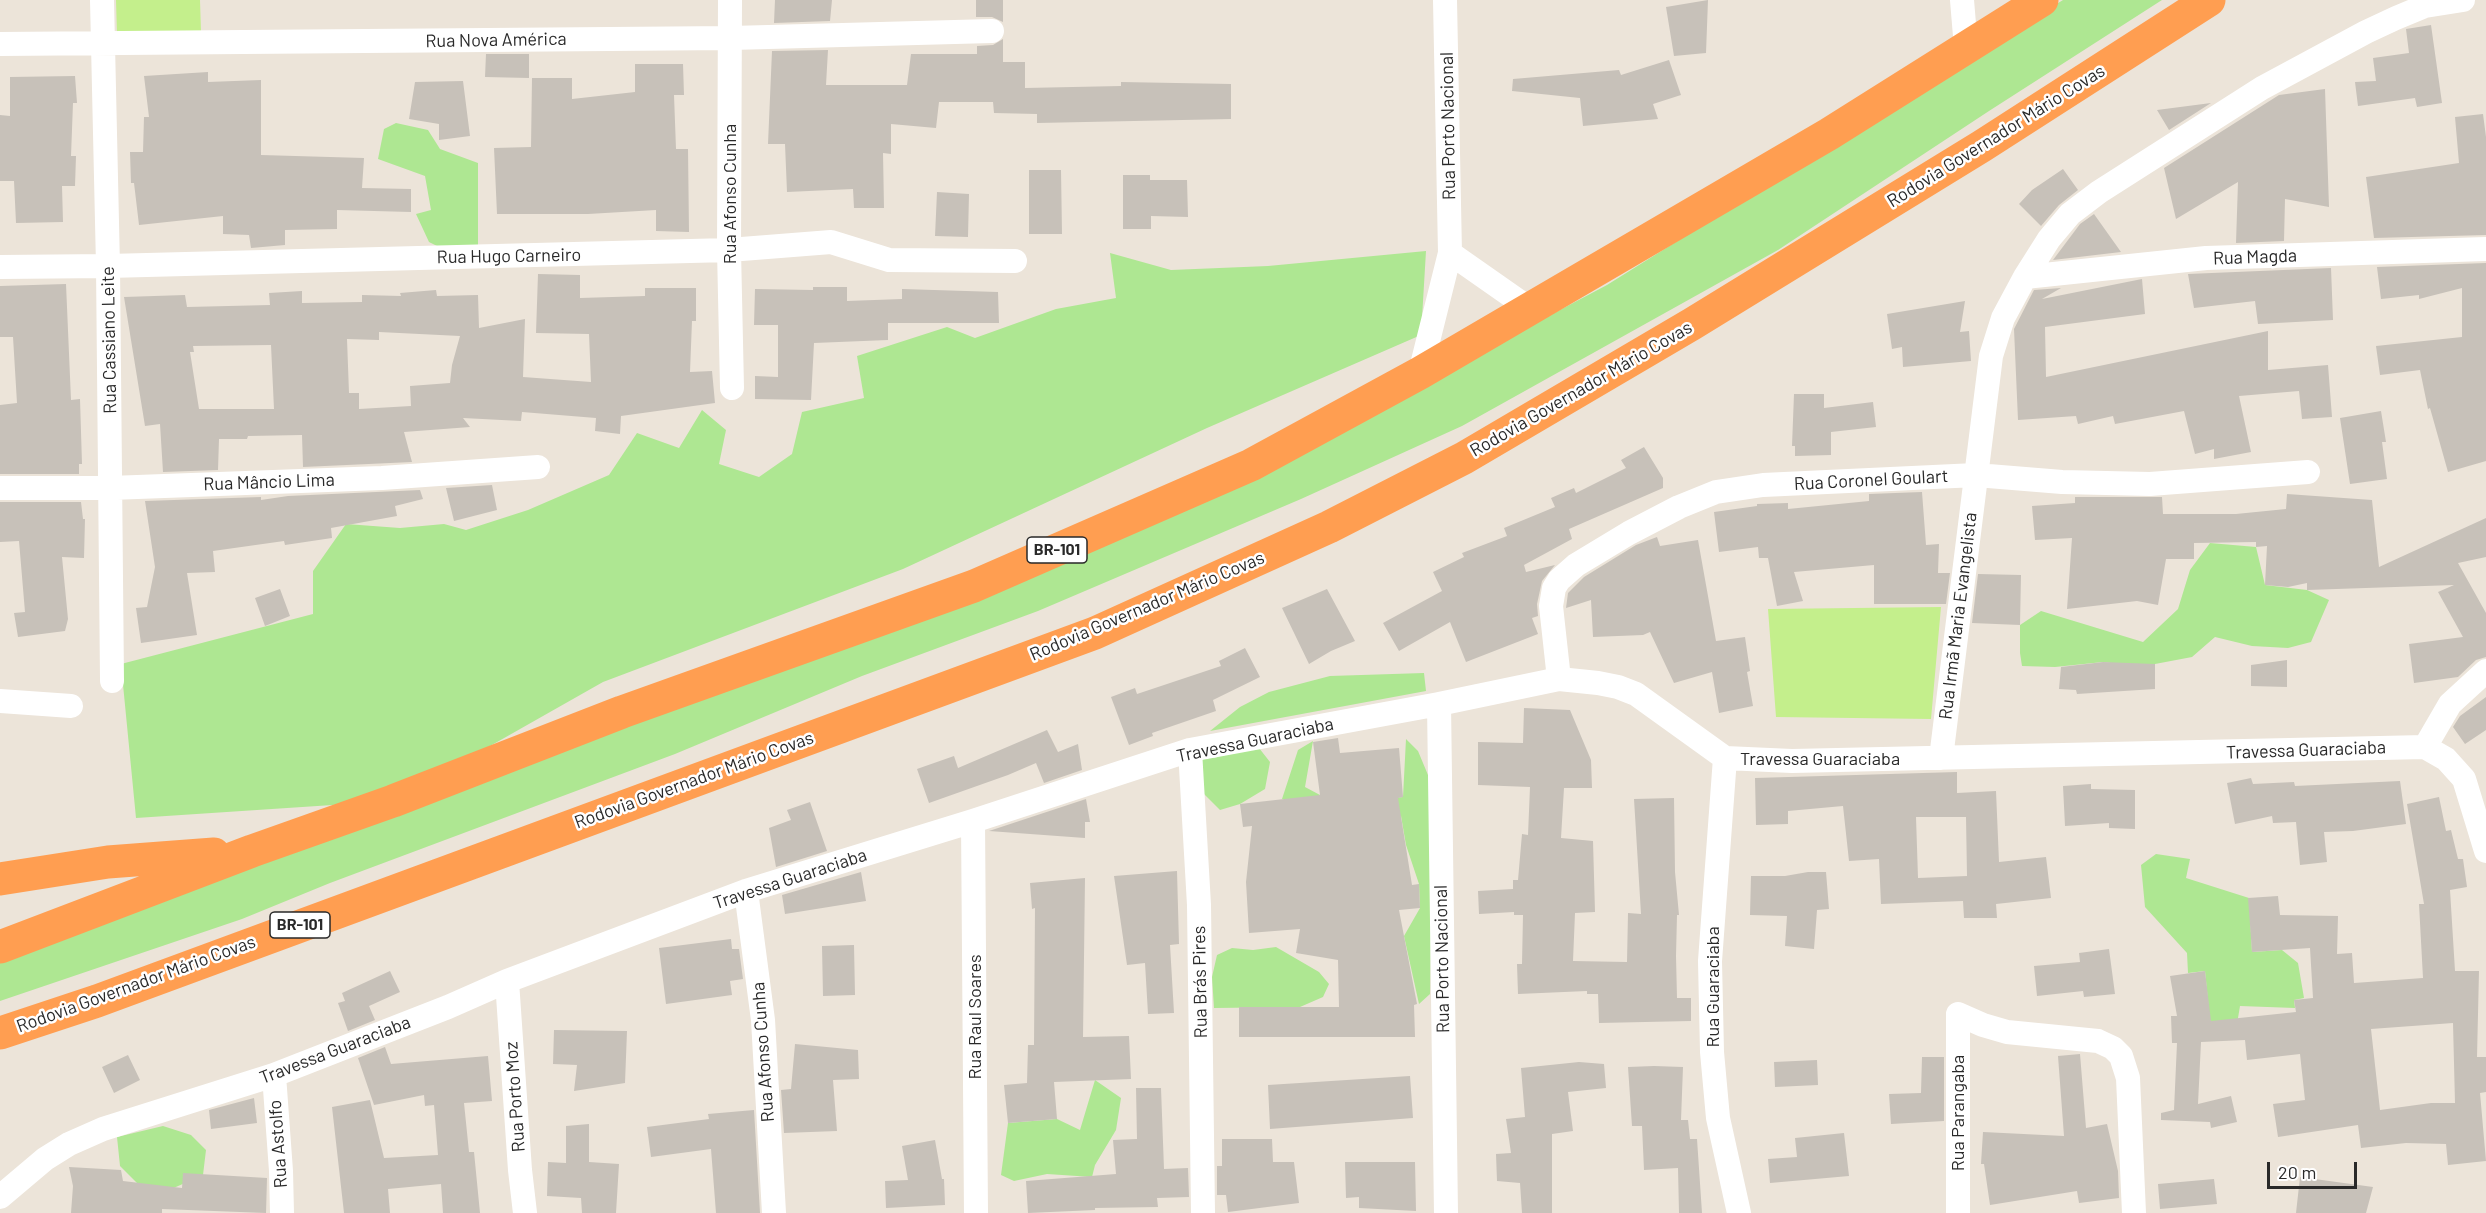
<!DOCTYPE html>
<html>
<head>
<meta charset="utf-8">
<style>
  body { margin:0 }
  #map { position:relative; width:2486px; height:1213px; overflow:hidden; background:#ece4d9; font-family:Barlow,sans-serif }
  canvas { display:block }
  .scale { position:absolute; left:2267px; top:1162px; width:90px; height:27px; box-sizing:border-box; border:3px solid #292929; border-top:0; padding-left:8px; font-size:18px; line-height:21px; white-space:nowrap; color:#292929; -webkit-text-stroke:4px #fff; paint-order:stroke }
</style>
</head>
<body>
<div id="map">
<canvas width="2486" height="1213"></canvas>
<div class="scale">20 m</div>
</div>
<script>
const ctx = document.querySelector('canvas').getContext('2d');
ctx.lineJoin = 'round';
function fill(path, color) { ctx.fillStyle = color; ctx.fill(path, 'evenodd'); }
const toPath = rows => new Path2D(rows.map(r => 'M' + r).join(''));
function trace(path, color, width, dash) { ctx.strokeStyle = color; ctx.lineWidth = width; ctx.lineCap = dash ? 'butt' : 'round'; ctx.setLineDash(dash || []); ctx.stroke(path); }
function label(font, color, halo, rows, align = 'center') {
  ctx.font = font + ' Barlow,sans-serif'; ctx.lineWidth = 5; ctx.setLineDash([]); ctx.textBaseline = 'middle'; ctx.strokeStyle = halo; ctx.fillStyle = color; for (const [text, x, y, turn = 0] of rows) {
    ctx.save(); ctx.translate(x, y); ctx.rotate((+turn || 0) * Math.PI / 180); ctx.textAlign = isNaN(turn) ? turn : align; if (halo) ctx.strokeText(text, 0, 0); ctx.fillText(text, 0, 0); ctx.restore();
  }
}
fill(toPath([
  [2063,0,2162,0,1989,111,1778,250,1462,426,1301,499,1038,611,862,676,675,754,330,883,242,919,0,1001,0,939,1301,447,1607,285],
  [396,123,428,130,440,149,478,163,478,245,441,248,429,242,416,214,431,210,425,176,378,159,384,129],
  [1426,251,1421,335,1207,428,903,569,603,682,393,801,136,818,121,664,313,614,313,571,346,524,400,528,444,524,466,530,528,510,609,475,637,433,679,448,702,410,726,430,719,464,759,477,792,454,802,412,864,398,857,356,947,327,975,338,1056,309,1116,298,1110,253,1171,270,1268,266],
  [2210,543,2256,547,2265,585,2307,590,2329,600,2311,642,2288,648,2252,646,2215,637,2192,657,2155,664,2118,664,2103,662,2055,667,2022,666,2020,653,2020,625,2041,611,2143,642,2178,609,2190,570],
  [1424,673,1426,691,1210,731,1240,707,1269,692,1330,676],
  [1406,739,1418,751,1433,787,1430,994,1419,1004,1404,936,1420,908,1419,884,1406,845,1401,816,1363,822,1282,799,1298,750,1313,741,1305,787,1320,795,1371,800,1403,797],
  [1259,748,1270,762,1265,789,1240,804,1220,810,1203,793,1199,759],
  [2156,854,2190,859,2186,878,2249,898,2252,952,2282,950,2298,963,2304,998,2294,1000,2295,1008,2240,1006,2236,1030,2212,1041,2205,971,2188,973,2187,953,2145,907,2141,865],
  [1276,947,1319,972,1329,984,1323,997,1300,1007,1214,1008,1212,977,1217,955,1232,948,1253,950],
  [1095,1080,1121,1098,1116,1130,1095,1165,1092,1177,1047,1174,1014,1181,1001,1175,1008,1123,1057,1119,1080,1130],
  [163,1126,191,1135,206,1150,203,1175,142,1202,137,1183,120,1166,117,1137]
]), '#aee792');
fill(toPath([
  [116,0,200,0,201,32,117,34],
  [1941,607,1931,719,1776,717,1768,609]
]), '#c4ef8c');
fill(toPath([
  [775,0,832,0,830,21,774,23],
  [976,0,1003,0,1003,22,992,17,976,17],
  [1708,0,1706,53,1674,56,1666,7],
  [2431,25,2442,103,2417,107,2415,98,2358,106,2355,82,2376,81,2373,58,2409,53,2406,29],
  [1003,39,1003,62,1025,62,1025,88,1121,86,1121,82,1231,84,1231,119,1037,123,1037,114,994,113,993,102,939,102,936,128,891,124,891,154,883,153,884,208,854,208,853,189,787,192,785,144,768,144,772,51,828,50,826,85,907,85,911,54,977,54,977,46,993,45],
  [486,54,529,54,529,78,485,77],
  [1669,60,1681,95,1653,104,1658,119,1583,126,1580,98,1512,91,1513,79,1619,70,1621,75],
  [635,64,683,64,684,95,674,95,676,149,688,149,689,232,656,231,656,210,588,214,497,214,494,148,531,147,532,78,572,78,572,99,635,92],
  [208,72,208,82,261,80,261,155,364,158,362,188,411,189,411,212,337,210,337,229,285,230,285,245,251,248,249,235,223,234,223,216,139,225,134,183,131,183,130,152,143,152,144,117,149,117,144,76],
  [75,76,77,103,73,103,71,156,76,156,75,186,62,186,63,222,16,223,14,181,0,181,0,115,10,116,10,77],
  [463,81,470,136,439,140,439,124,409,119,415,82],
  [2325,89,2329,207,2285,199,2284,241,2236,243,2238,182,2176,219,2164,168,2279,95],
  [2211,103,2169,130,2157,110],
  [2483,114,2486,137,2486,235,2374,238,2366,177,2459,163,2455,117],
  [2063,169,2078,190,2059,205,2041,226,2019,204,2032,190],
  [1029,170,1061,170,1062,234,1029,234],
  [1123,175,1150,175,1150,180,1187,180,1188,217,1151,216,1151,229,1123,229],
  [937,192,969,194,968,237,935,236],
  [2094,214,2121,252,2053,260,2080,224],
  [2486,263,2486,461,2448,472,2430,408,2428,409,2420,370,2380,375,2376,346,2462,337,2462,288,2419,299,2419,295,2381,299,2377,267],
  [2331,268,2333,320,2258,324,2255,301,2194,308,2188,274],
  [538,274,580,275,580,298,645,296,645,288,696,288,696,321,692,321,690,372,712,371,715,403,621,416,620,434,595,431,596,418,522,412,521,421,463,418,470,427,404,432,412,462,303,467,302,435,248,436,247,439,219,439,218,470,163,472,160,424,145,426,124,297,185,295,187,307,270,305,269,293,302,291,302,303,362,302,362,295,401,296,400,293,436,290,437,296,478,295,479,328,525,319,523,377,591,382,589,334,536,333],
  [379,332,460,336,452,365,450,383,410,386,411,406,359,409,359,393,349,393,347,339,379,340],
  [271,345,274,409,199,409,190,352,194,352,193,346],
  [2142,279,2145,314,2045,327,2046,377,2268,331,2268,370,2328,365,2332,417,2302,419,2299,391,2239,396,2251,452,2214,459,2214,449,2195,454,2184,411,2115,424,2113,416,2078,424,2076,416,2018,420,2014,329,2034,290,2061,288,2042,299],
  [66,284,71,400,80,399,82,464,79,464,79,474,0,474,0,405,17,403,13,337,0,337,0,286],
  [813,287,847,287,847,301,902,299,902,289,998,292,999,323,888,323,888,340,814,343,811,400,755,399,755,376,778,377,778,325,754,325,755,289,813,290],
  [1965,301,1960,332,1969,331,1971,361,1903,367,1902,347,1892,349,1887,314],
  [1794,394,1824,394,1824,408,1873,402,1876,427,1831,432,1831,455,1795,456,1795,446,1792,446],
  [2381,411,2386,442,2382,442,2387,479,2350,484,2340,418],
  [1644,447,1663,478,1663,488,1569,529,1572,539,1524,565,1526,572,1555,565,1542,581,1537,604,1538,616,1532,618,1538,634,1466,662,1450,622,1399,651,1383,623,1442,591,1433,572,1464,557,1462,553,1507,536,1504,528,1555,507,1551,498,1574,488,1576,493,1626,468,1621,460],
  [492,485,497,510,454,521,446,488],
  [420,490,423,499,395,506,397,516,331,528,332,538,285,545,284,541,213,551,215,572,187,573,197,635,141,643,136,608,147,607,155,567,145,501,261,497,261,500,288,496],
  [1922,492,1926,545,1939,544,1938,573,1950,573,1946,604,1874,604,1874,565,1794,572,1803,601,1777,606,1768,558,1759,558,1758,547,1719,552,1714,512,1757,506,1757,504,1788,503,1788,509,1869,501,1869,494],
  [2287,494,2372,500,2379,567,2486,518,2486,557,2458,563,2486,613,2486,657,2476,660,2458,677,2414,683,2409,644,2463,637,2438,592,2454,585,2307,590,2307,583,2288,587,2265,585,2267,546,2256,547,2256,542,2194,543,2194,559,2166,559,2158,605,2137,601,2067,609,2072,538,2035,540,2032,506,2075,503,2075,497,2162,497,2163,514,2236,514,2286,509],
  [0,502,81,502,83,519,85,519,84,558,62,557,68,619,65,631,18,637,14,613,25,612,19,541,0,542],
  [1657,537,1660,546,1698,540,1716,641,1745,637,1750,671,1747,672,1753,706,1719,713,1712,672,1674,683,1650,632,1643,635,1593,637,1591,600,1566,608,1568,593,1584,577,1636,545],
  [1978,574,2021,575,2020,625,1972,623],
  [280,589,290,616,265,626,255,598],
  [1327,589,1355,641,1331,651,1309,664,1282,608],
  [1245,648,1260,677,1213,700,1216,711,1152,733,1153,736,1129,745,1111,697,1135,688,1137,694,1221,666,1219,661],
  [2287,660,2287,687,2251,686,2251,665],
  [2103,662,2155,664,2155,689,2077,694,2076,690,2059,689,2061,667],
  [2486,697,2486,730,2465,744,2453,727,2460,716],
  [1524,708,1570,710,1591,760,1592,788,1564,788,1561,838,1593,841,1595,912,1575,913,1573,961,1627,962,1628,913,1641,914,1634,799,1674,798,1675,872,1679,915,1677,915,1676,956,1677,998,1691,998,1691,1021,1599,1023,1598,994,1587,994,1587,991,1518,994,1517,964,1522,964,1523,915,1514,915,1514,912,1479,914,1478,891,1513,889,1513,880,1518,880,1522,834,1528,835,1530,787,1478,785,1478,742,1523,743],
  [1047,730,1058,752,1078,744,1082,770,1044,783,1036,763,1008,775,929,803,917,769,954,756,958,768],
  [1338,738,1340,753,1399,748,1403,797,1398,798,1412,885,1419,884,1420,908,1399,910,1417,1004,1414,1005,1415,1037,1239,1037,1239,1007,1339,1007,1338,960,1296,953,1300,929,1249,933,1246,882,1252,826,1243,827,1240,804,1320,795,1313,742],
  [1957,772,1957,793,1996,791,1999,862,2046,857,2051,898,1996,904,1997,918,1964,918,1963,901,1881,904,1879,859,1849,861,1843,806,1788,811,1788,824,1756,825,1755,778],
  [1916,817,1966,817,1967,876,1918,878],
  [2251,778,2253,784,2294,782,2295,786,2400,781,2406,824,2353,831,2324,832,2327,862,2300,865,2296,822,2273,823,2272,816,2235,824,2227,783],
  [2091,784,2091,789,2135,790,2135,829,2109,828,2109,823,2065,826,2063,786],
  [2439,797,2446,831,2451,830,2458,859,2463,859,2467,887,2450,890,2455,971,2479,971,2477,1057,2486,1057,2486,1092,2480,1093,2486,1161,2448,1165,2446,1144,2406,1143,2361,1148,2358,1125,2278,1137,2273,1104,2305,1100,2300,1054,2247,1060,2245,1040,2201,1042,2198,1104,2231,1096,2237,1122,2211,1128,2210,1122,2161,1120,2161,1113,2174,1110,2177,1043,2172,1043,2171,1016,2177,1016,2170,976,2205,971,2211,1021,2296,1012,2294,1000,2313,998,2310,948,2252,952,2248,898,2278,896,2280,915,2338,916,2337,954,2352,953,2354,983,2423,978,2419,904,2424,904,2407,804],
  [2453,1023,2455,1103,2431,1103,2380,1110,2371,1029],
  [1086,799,1090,822,1085,822,1085,838,989,831],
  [810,802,827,851,776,867,769,828,791,820,787,810],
  [1177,871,1179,944,1170,945,1174,1013,1148,1014,1145,963,1127,965,1114,876],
  [861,872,866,901,785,914,782,895],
  [1808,872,1826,872,1829,909,1817,910,1814,949,1785,946,1787,916,1750,915,1751,876,1785,876],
  [1085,878,1083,1037,1129,1036,1131,1079,1054,1082,1057,1119,1008,1123,1004,1085,1027,1083,1028,1045,1034,1045,1035,908,1032,909,1030,883],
  [731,939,732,949,739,949,743,979,730,981,732,995,666,1004,659,948],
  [854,945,855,995,823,996,822,946],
  [2109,949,2115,994,2084,997,2083,991,2037,996,2034,966,2080,962,2079,953],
  [390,971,400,992,369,1006,375,1020,348,1031,338,1003,345,1001,342,993],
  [554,1030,627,1031,625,1083,574,1091,577,1065,553,1064],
  [795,1044,858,1050,859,1079,833,1080,837,1131,784,1133,781,1090,791,1089],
  [385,1047,391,1064,488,1056,492,1101,464,1103,469,1152,474,1152,480,1213,443,1213,441,1184,388,1189,390,1213,344,1213,332,1107,370,1100,384,1158,438,1155,434,1105,425,1106,424,1095,374,1105,358,1058],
  [2080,1054,2086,1128,2107,1124,2118,1171,2119,1198,2079,1203,2077,1191,1990,1205,1984,1164,1981,1164,1983,1132,2064,1136,2058,1056],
  [128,1055,140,1080,114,1093,102,1067],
  [1922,1057,1944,1057,1944,1121,1891,1124,1889,1094,1921,1093],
  [1817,1060,1818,1085,1775,1087,1774,1062],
  [1579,1062,1604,1064,1606,1088,1568,1092,1573,1131,1552,1134,1552,1213,1522,1213,1520,1183,1497,1181,1496,1154,1511,1153,1506,1119,1525,1117,1521,1068],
  [1654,1066,1683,1067,1681,1120,1688,1120,1690,1139,1697,1139,1702,1213,1679,1213,1678,1168,1644,1170,1642,1126,1632,1126,1628,1067],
  [1410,1076,1413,1118,1270,1129,1268,1085],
  [1136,1088,1161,1088,1164,1169,1188,1168,1189,1197,1157,1198,1158,1207,1095,1208,1095,1210,1028,1213,1026,1181,1116,1174,1113,1140,1137,1139],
  [254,1098,257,1123,211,1129,209,1110],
  [754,1110,760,1213,716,1213,711,1149,651,1157,647,1127,709,1119,708,1114],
  [589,1124,589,1162,619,1164,616,1213,582,1213,581,1198,547,1196,548,1162,566,1163,566,1126],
  [1844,1133,1849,1176,1770,1183,1768,1159,1797,1157,1795,1138],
  [1222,1139,1272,1139,1273,1162,1294,1162,1299,1203,1228,1212,1226,1195,1217,1195,1217,1166,1222,1166],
  [935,1140,942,1179,944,1179,945,1205,886,1208,885,1181,908,1180,902,1146],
  [1345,1162,1415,1162,1416,1211,1359,1208,1359,1197,1346,1198],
  [69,1167,121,1170,123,1181,182,1188,183,1173,267,1178,266,1213,162,1209,162,1213,71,1213,73,1186],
  [2300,1177,2373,1187,2366,1213,2296,1213],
  [2214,1179,2217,1204,2160,1209,2158,1184]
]), '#c7c1b9');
trace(toPath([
  [102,0,108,266,112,681],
  [730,0,729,250,732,388],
  [1962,0,1966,48],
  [0,44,731,38,992,31],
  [1450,253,1530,309],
  [0,267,108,266,729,250,831,242,889,260,1015,261],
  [2025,277,2206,258,2486,249],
  [1420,373,1450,253,1445,0],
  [0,488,110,488,382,478,538,467],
  [1559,679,1551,606,1554,588,1559,580,1576,565,1629,533,1679,507,1716,492,1763,485,1976,475,2062,482,2150,484,2308,472],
  [0,701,71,706],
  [1439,704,1446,1213],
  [2425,747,2450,704,2486,671],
  [1190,750,1199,905,1203,1213],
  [1725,758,1710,961,1712,1052,1718,1118,1739,1213],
  [1941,758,1991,356,2003,318,2025,277,2049,239,2070,214,2099,192,2262,88,2366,32,2396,18,2425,6,2463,0],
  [973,821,976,1213],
  [746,891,763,1020,774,1213],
  [507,981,520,1170,525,1213],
  [274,1075,281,1171,282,1213],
  [0,1197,45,1159,69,1144,103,1129,274,1075,448,1007,507,981,746,891,973,821,1190,750,1439,704,1559,679,1598,683,1618,687,1636,694,1725,758,1792,761,2425,747,2446,759,2464,779,2486,851],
  [1958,1213,1958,1014,1983,1025,2007,1032,2098,1041,2113,1048,2121,1056,2128,1078,2134,1213]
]), '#fff', 24);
trace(toPath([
  [0,879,108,862,214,854],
  [0,947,252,851,393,801,622,712,974,586,1251,465,1420,373,1829,134,2042,0],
  [0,1033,97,1001,1095,633,1329,527,1464,458,1692,324,1982,146,2209,0]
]), '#ff9e51', 33);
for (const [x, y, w] of [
  [1057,550,60],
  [300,925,60]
]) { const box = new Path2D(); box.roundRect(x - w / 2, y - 13, w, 26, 4.5); ctx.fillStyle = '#fff'; ctx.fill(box); trace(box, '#292929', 1.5); }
label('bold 16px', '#292929', null, [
  ["BR-101",1057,550],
  ["BR-101",300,925]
]);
label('18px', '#292929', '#fff', [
  ["Rua Nova América",496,40,-1],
  ["Rua Porto Nacional",1448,126,-91],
  ["Rodovia Governador Mário Covas",1996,136,-32],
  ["Rua Afonso Cunha",730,194,-90],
  ["Rua Hugo Carneiro",509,256,-1],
  ["Rua Magda",2255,257,-2],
  ["Rua Cassiano Leite",109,340,-91],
  ["Rodovia Governador Mário Covas",1581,389,-30],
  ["Rua Coronel Goulart",1871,480,-3],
  ["Rua Mâncio Lima",269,482,-2],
  ["Rodovia Governador Mário Covas",1147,606,-23],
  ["Rua Irmã Maria Evangelista",1958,616,-83],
  ["Travessa Guaraciaba",1255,740,-12],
  ["Travessa Guaraciaba",2306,750,-2],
  ["Travessa Guaraciaba",1820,759],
  ["Rodovia Governador Mário Covas",694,780,-20],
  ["Travessa Guaraciaba",790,879,-18],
  ["Rua Porto Nacional",1442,959,-91],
  ["Rua Brás Pires",1200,982,-91],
  ["Rodovia Governador Mário Covas",136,984,-20],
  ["Rua Guaraciaba",1713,987,-90],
  ["Rua Raul Soares",975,1017,-90],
  ["Travessa Guaraciaba",335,1050,-21],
  ["Rua Afonso Cunha",763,1052,-94],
  ["Rua Porto Moz",515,1097,-94],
  ["Rua Parangaba",1958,1113,-90],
  ["Rua Astolfo",278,1144,-94]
]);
</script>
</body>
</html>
